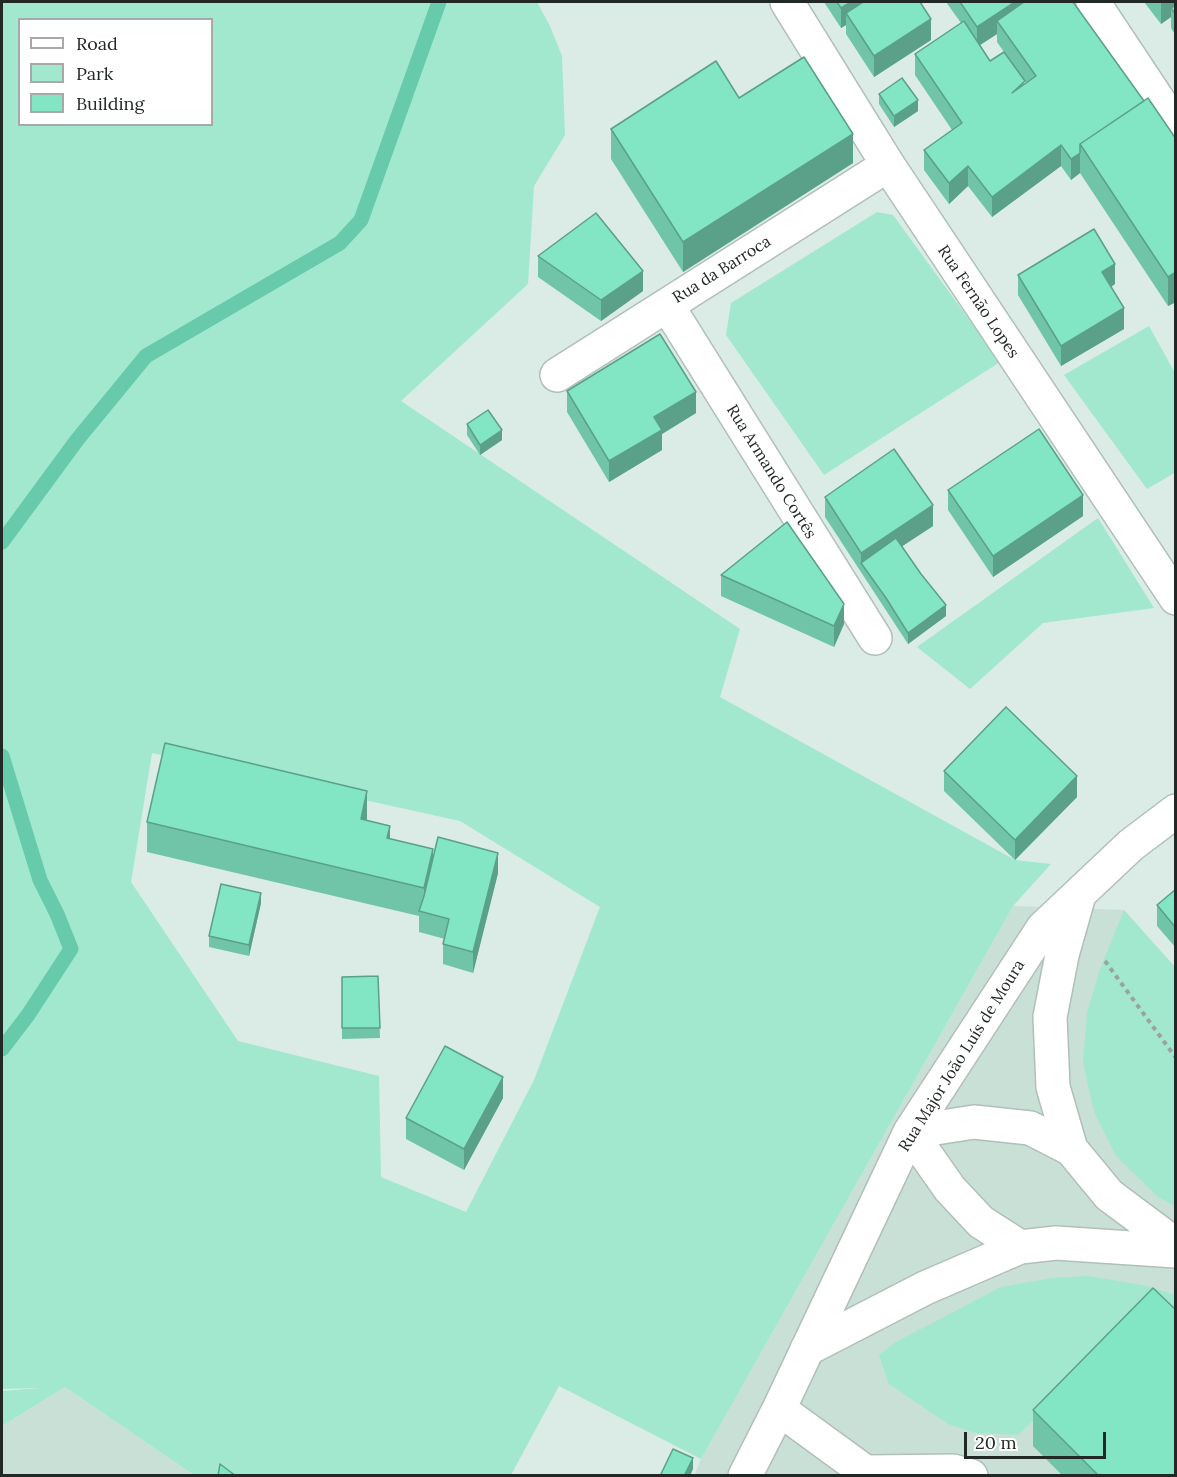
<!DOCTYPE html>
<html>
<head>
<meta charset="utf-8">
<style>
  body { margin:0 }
  #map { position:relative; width:1177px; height:1477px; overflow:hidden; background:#dbebe5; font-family:Lora,serif }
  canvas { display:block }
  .frame { position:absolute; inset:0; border:3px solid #222825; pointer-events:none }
  .legend { position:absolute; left:18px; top:18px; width:195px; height:108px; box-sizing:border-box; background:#fff; border:2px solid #a7a9a8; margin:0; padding:8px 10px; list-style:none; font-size:18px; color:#222825 }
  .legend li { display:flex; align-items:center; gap:12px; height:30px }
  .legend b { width:30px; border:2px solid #a7a9a8 }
  .scale { position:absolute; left:964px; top:1432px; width:142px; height:27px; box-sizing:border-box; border:3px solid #222825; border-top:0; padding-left:8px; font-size:18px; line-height:21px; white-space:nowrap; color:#222825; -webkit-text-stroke:4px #fff; paint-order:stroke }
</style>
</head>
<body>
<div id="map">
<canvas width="1177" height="1477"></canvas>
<div class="frame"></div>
<ul class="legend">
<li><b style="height:8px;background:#fff"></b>Road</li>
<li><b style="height:16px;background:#a1e8cf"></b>Park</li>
<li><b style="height:16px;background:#82e5c4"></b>Building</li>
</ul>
<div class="scale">20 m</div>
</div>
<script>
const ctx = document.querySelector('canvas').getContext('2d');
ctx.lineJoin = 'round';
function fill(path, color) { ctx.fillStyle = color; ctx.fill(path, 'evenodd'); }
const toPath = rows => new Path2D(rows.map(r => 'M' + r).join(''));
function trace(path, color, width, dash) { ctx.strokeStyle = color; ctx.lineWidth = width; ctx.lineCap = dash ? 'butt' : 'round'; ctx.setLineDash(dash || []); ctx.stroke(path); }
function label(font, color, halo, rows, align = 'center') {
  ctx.font = font + ' Lora,serif'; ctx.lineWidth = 4.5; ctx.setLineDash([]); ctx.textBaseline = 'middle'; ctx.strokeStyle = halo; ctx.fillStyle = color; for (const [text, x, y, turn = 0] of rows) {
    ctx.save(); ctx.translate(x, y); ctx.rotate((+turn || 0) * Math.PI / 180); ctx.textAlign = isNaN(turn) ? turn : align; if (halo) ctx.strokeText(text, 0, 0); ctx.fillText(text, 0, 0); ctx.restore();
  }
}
fill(toPath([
  [1013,906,1124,910,1175,967,1175,1475,694,1476,701,1459],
  [65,1387,194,1475,2,1476,2,1426]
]), '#c9e0d7');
fill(toPath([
  [2,2,537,2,550,26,562,56,565,135,534,186,528,284,401,401,740,629,720,697,1015,860,1051,864,1013,906,701,1459,559,1386,511,1475,194,1475,65,1387,2,1426,2,1391,41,1388,2,1389],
  [20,20,212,20,212,124,20,124],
  [152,753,460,821,600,907,534,1080,466,1212,381,1177,379,1076,238,1041,131,882],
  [877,212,893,215,1000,362,824,475,726,335,731,303],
  [1149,326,1175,373,1176,472,1147,489,1064,375],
  [1098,518,1154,608,1043,623,970,689,917,647],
  [1124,910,1175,967,1175,1206,1158,1197,1116,1156,1094,1112,1083,1062,1087,1013,1099,972],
  [1089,1276,1147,1286,1175,1295,1175,1325,1153,1304,1018,1435,976,1433,948,1424,889,1384,879,1355,896,1342,1001,1287,1052,1278]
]), '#a1e8cf');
trace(toPath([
  [2,542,77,440,146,356,340,243,361,220,439,2],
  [2,756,40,880,57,914,71,949,28,1015,2,1049]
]), '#67caaa', 15);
const minor = toPath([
  [787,2,888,165,1176,598],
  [1093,2,1176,127],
  [667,305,875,638],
  [557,375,888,165],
  [1079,895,1062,955,1050,1017,1053,1087,1071,1149,1109,1195,1176,1245],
  [1020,1247,981,1222,950,1189,910,1132,974,1122,1030,1128,1071,1149],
  [807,1349,925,1288,1020,1247,1056,1243,1176,1251],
  [779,1409,871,1476],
  [867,1472,953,1471,971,1476],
  [745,1476,779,1409,910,1132,1043,928,1131,845,1176,811]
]);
trace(minor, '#b0bfb9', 36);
trace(toPath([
  [1105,961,1176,1058]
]), '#98a49f', 4, [4.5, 4.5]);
trace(minor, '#fff', 33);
fill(toPath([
  [824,2,920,2,931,40,874,77,846,34,846,25,841,28],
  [946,2,1073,2,1144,101,1176,139,1176,302,1168,306,1080,173,1071,180,1061,166,992,217,968,186,949,204,924,170,924,150,952,130,915,75,915,54,961,23],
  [997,34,997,42,1004,52,990,61,980,45],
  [1009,59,1026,83,1025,84],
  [1144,2,1176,2,1176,36,1171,28,1171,17,1161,24],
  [879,94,918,111,894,127,879,104],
  [739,98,853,163,683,272,611,159,611,129],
  [538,256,643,291,601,321,538,277],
  [1018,275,1115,284,1111,287,1124,329,1061,366,1018,295],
  [567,391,696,413,662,434,662,450,609,482,567,412],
  [467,424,502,440,480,455,467,435],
  [948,490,1083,516,993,577,948,510],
  [825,497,933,526,902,546,946,616,908,644,825,517],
  [721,575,844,624,834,647,721,596],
  [944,771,1077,797,1015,860,944,791],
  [367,820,390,839,433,856,498,873,473,973,443,964,443,944,445,939,419,932,419,916,147,852,147,822],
  [1176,889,1176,948,1157,926,1157,905],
  [261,903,249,956,209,947,209,936],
  [378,976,380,1038,342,1039,342,977],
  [503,1098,464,1170,406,1139,406,1118],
  [1033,1410,1176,1476,1063,1476,1033,1446]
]), '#70c5a9');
fill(toPath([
  [851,2,883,2,846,13,846,25,841,28,841,8],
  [1015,2,1045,2,997,21,997,34,977,47,977,27],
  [1163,2,1176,2,1176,13,1171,8,1171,17,1161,24,1161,3],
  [931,19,931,40,874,77,874,56],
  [918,100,918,111,894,127,894,116],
  [853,134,853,163,683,272,683,242],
  [1061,145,1061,166,992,217,992,197],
  [1080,153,1080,173,1071,180,1071,159],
  [968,166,968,186,949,204,949,183],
  [1115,264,1115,284,1102,293,1102,272],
  [643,271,643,291,601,321,601,300],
  [1176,272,1176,302,1168,306,1168,277],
  [1124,308,1124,329,1061,366,1061,346],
  [696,392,696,413,662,434,662,450,609,482,609,461,654,417],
  [502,430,502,440,480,455,480,445],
  [1083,495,1083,516,993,577,993,556],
  [933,505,933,526,866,570,861,563,861,553],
  [844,604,844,624,834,647,834,626],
  [946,605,946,616,908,644,908,633],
  [1077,776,1077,797,1015,860,1015,840],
  [367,791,367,820,361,819],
  [390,826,390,855,387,838],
  [433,849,433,878,424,913,424,888],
  [498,853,498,873,473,973,473,952],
  [261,893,261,903,249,956,249,945],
  [503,1077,503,1098,464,1170,464,1149],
  [693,1458,693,1469,690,1476,684,1476]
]), '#5ba089');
const building = toPath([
  [837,2,851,2,841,8,837,2],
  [863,2,920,2,931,19,874,56,846,13,863,2],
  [960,2,1015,2,977,27,960,2],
  [1024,2,1073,2,1144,101,1080,144,1080,153,1071,159,1061,145,992,197,968,166,949,183,924,150,962,123,915,54,964,21,990,61,1004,52,1025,81,1012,93,1036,76,997,21,1024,2],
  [1176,5,1176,15,1171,8,1176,5],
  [804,57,853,134,683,242,611,129,716,61,739,98,804,57],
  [902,78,918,100,894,116,879,94,902,78],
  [1148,98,1176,139,1176,272,1168,277,1080,144,1148,98],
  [596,213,643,271,601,300,538,256,596,213],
  [1094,229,1115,264,1102,272,1124,308,1061,346,1018,275,1094,229],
  [660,334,696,392,654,417,662,430,609,461,567,391,660,334],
  [488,410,502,430,480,445,467,424,488,410],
  [1039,429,1083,495,993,556,948,490,1039,429],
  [894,449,933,505,861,553,825,497,894,449],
  [787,522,844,604,834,626,721,575,787,522],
  [896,538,921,574,946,605,908,633,886,598,861,563,896,538],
  [1006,707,1077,776,1015,840,944,771,1006,707],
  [165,743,367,791,361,819,390,826,387,838,433,849,424,888,147,822,165,743],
  [438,837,498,853,473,952,443,944,449,919,419,911,424,896,438,837],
  [221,884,261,893,249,945,209,936,221,884],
  [1176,889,1176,928,1157,905,1176,889],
  [378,976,380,1028,342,1028,342,977,378,976],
  [445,1046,503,1077,464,1149,406,1118,445,1046],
  [1153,1288,1176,1310,1176,1476,1099,1476,1033,1410,1153,1288],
  [673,1449,693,1458,684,1476,660,1476,673,1449],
  [220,1464,236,1476,218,1476,220,1464]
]);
fill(building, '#82e5c4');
trace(building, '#5ba089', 1.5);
label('16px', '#222825', '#fff', [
  ["Rua da Barroca",722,270,-32],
  ["Rua Fernão Lopes",978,302,56],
  ["Rua Armando Cortês",771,472,58],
  ["Rua Major João Luís de Moura",962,1056,-58]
]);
</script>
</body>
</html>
